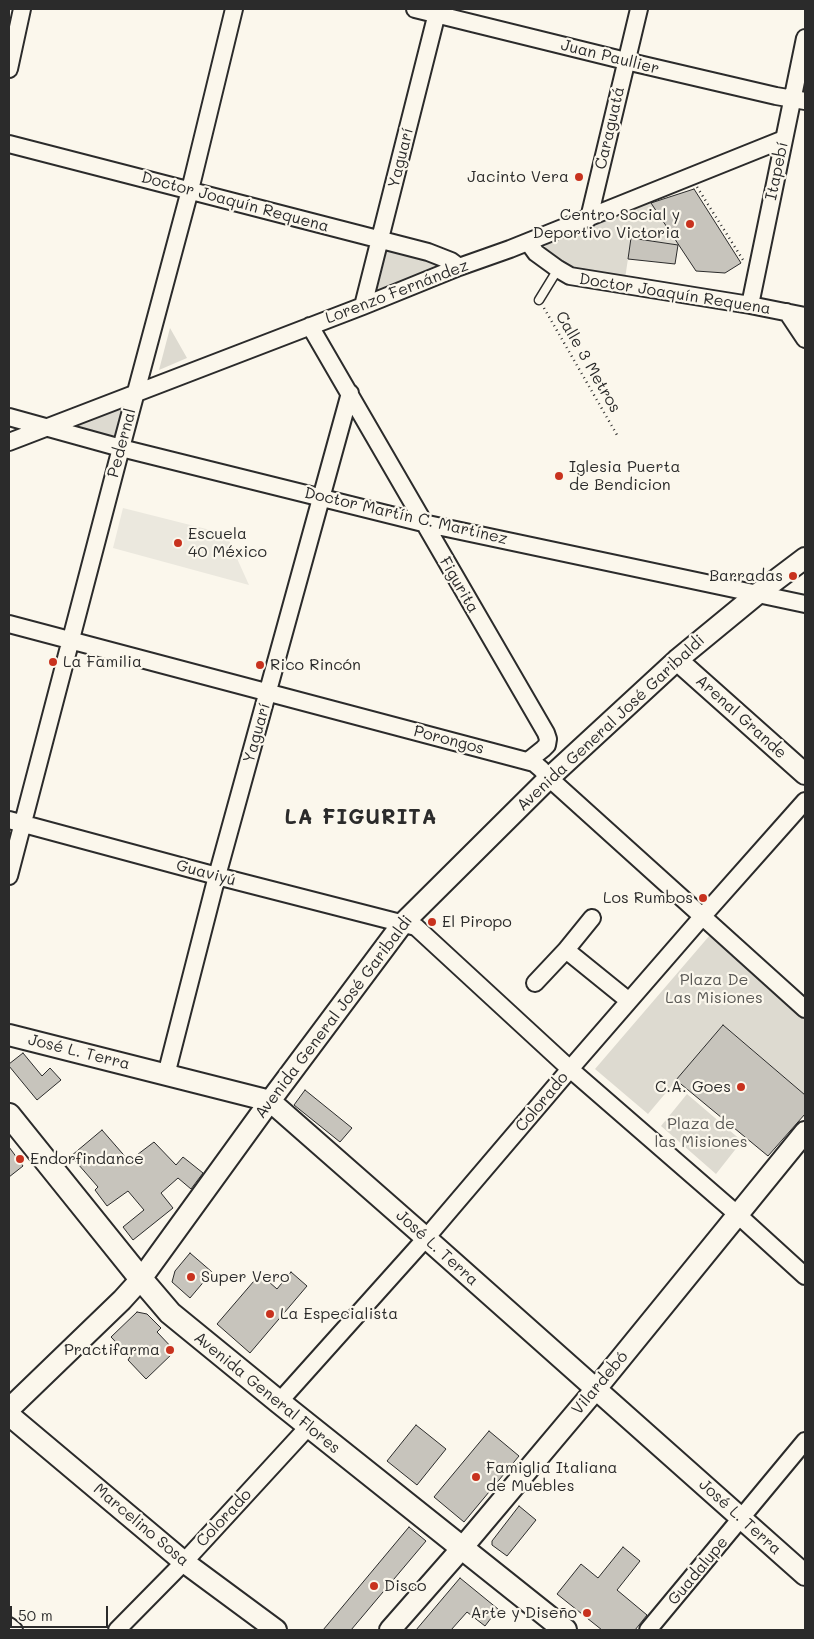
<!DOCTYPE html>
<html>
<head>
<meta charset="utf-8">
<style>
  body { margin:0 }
  #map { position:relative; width:814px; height:1639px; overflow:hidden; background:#fbf7ec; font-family:Mali,sans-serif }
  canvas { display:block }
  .frame { position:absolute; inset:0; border:10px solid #2b2b2b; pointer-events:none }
  .scale { position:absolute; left:10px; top:1606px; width:98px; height:22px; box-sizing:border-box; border:2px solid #2b2b2b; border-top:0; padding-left:6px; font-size:15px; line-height:18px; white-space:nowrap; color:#2b2b2b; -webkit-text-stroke:4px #fbf7ec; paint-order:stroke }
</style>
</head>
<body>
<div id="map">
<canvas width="814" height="1639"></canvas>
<div class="frame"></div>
<div class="scale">50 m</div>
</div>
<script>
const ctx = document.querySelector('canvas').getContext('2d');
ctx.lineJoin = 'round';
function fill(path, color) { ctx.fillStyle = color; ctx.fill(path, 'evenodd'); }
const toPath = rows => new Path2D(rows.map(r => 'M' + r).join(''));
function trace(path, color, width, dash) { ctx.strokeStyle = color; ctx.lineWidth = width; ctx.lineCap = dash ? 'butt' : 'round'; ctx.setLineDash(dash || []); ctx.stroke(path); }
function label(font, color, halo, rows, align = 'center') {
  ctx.font = font + ' Mali,sans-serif'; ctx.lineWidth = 4.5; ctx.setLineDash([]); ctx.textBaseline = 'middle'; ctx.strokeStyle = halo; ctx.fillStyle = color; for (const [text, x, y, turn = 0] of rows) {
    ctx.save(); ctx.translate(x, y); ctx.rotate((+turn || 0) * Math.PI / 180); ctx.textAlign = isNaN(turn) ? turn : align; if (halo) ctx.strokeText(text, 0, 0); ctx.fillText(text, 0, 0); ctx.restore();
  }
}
fill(toPath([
  [123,508,226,534,249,585,113,548]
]), '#ebe8de');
fill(toPath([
  [651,202,679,245,631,238,625,279,575,271,547,252,545,249,546,242,550,238],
  [387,248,437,262,437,267,378,291,375,286,385,250],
  [170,328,187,358,159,370],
  [119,410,123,411,115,437,75,426],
  [710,935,805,1018,805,1095,723,1025,648,1114,595,1069],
  [687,1094,742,1141,716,1174,661,1126]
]), '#dddad0');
const building = toPath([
  [694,189,741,263,725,273,696,271,651,203,694,189],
  [631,238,678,245,675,264,628,259,631,238],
  [723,1025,805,1095,805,1114,768,1156,676,1080,723,1025],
  [23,1053,42,1076,50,1068,61,1080,37,1100,9,1066,9,1064,23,1053],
  [305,1090,352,1128,340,1142,294,1105,305,1090],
  [102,1130,129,1161,154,1142,176,1165,183,1157,203,1173,191,1189,178,1178,161,1193,173,1208,133,1240,123,1227,144,1210,128,1191,107,1206,95,1190,98,1187,71,1156,102,1130],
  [9,1147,23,1166,9,1177,9,1147],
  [190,1253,212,1272,190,1298,172,1282,175,1271,190,1253],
  [291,1272,307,1286,250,1353,217,1324,260,1274,277,1289,291,1272],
  [137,1312,147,1314,161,1328,157,1332,175,1351,146,1379,128,1360,130,1357,111,1337,137,1312],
  [416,1425,446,1449,417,1485,387,1461,416,1425],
  [489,1431,519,1456,464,1522,434,1497,489,1431],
  [519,1506,536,1520,507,1556,492,1545,492,1541,519,1506],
  [409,1527,426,1541,351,1630,323,1630,409,1527],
  [623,1547,640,1561,617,1590,647,1615,635,1630,602,1630,557,1594,581,1564,598,1578,623,1547],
  [460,1578,498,1609,485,1626,467,1612,451,1630,416,1630,460,1578]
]);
fill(building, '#c7c4bc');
trace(building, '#2b2b2b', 1);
const service = toPath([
  [539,300,558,269]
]);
const minor = toPath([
  [415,9,626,61,776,96,805,101],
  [9,69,22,9],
  [9,144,428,252,451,261,459,267],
  [589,218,639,9],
  [528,242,536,253,558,269,570,276,750,305,805,316],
  [750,305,805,38],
  [363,306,438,9],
  [787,312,805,339],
  [310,326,546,733,548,739,547,745,543,749,528,761],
  [9,417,121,448,423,523,805,604],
  [9,442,363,306,459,267,510,249,784,139],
  [9,624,534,763,541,769,549,778,805,1009],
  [9,820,217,876,416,927,570,1069,738,1215,805,1276],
  [9,876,121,448,190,190,234,9],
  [566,950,592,918],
  [535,983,566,950,629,1001],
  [166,1075,217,876,350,393],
  [279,1402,426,1238,570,1069,702,917,805,801],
  [9,1626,14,1630],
  [117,1630,184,1562,309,1426],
  [648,1630,805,1441]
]);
const tertiary = toPath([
  [677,660,805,774],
  [9,1035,270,1101,426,1238,805,1575],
  [9,1409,122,1300,141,1279,270,1101,403,923,549,778,677,660,756,595,805,558],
  [9,1415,184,1562,276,1630],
  [390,1630,462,1548,595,1390,805,1132]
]);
const secondary = toPath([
  [9,1115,141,1279,170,1313,279,1402,565,1630]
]);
trace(service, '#2b2b2b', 11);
trace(minor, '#2b2b2b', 20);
trace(tertiary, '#2b2b2b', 24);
trace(secondary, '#2b2b2b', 26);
trace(toPath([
  [697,187,745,263],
  [544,308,617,435]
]), '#2b2b2b', 2.5, [1, 4]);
trace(service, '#fbf7ec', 8);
trace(minor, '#fbf7ec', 16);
trace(tertiary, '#fbf7ec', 20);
trace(secondary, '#fbf7ec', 22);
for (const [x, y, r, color] of [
  [579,177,5,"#c8321e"],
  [690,224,5,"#c8321e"],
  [559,476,5,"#c8321e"],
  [178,543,5,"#c8321e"],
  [793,576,5,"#c8321e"],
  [53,662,5,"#c8321e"],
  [260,665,5,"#c8321e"],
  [703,898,5,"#c8321e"],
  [432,922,5,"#c8321e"],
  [741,1087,5,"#c8321e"],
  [20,1159,5,"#c8321e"],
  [191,1277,5,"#c8321e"],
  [270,1314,5,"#c8321e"],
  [170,1350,5,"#c8321e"],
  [476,1477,5,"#c8321e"],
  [374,1586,5,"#c8321e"],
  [587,1613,5,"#c8321e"]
]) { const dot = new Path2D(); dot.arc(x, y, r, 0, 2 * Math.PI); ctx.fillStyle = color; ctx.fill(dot); trace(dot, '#fbf7ec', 2); }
label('16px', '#2b2b2b', '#fbf7ec', [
  ["Juan Paullier",610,57,14],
  ["Caraguatá",610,128,-77],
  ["Yaguarí",401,158,-76],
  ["Itapebí",777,171,-78],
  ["Doctor Joaquín Requena",235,202,15],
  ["Lorenzo Fernández",397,292,-21],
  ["Doctor Joaquín Requena",675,294,9],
  ["Calle 3 Metros",588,362,60],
  ["Pedernal",122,443,-75],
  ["Doctor Martín C. Martínez",406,516,13],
  ["Figurita",459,585,60],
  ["Arenal Grande",741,717,42],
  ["Avenida General José Garibaldi",611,723,-43],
  ["Yaguarí",257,733,-74],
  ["Porongos",449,740,15],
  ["Guaviyú",206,873,15],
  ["Avenida General José Garibaldi",334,1017,-53],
  ["José L. Terra",79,1052,14],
  ["Colorado",542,1102,-50],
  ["José L. Terra",437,1248,42],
  ["Vilardebó",600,1383,-50],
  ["Avenida General Flores",267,1393,39],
  ["José L. Terra",740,1517,42],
  ["Colorado",224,1518,-47],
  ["Marcelino Sosa",141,1525,40],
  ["Guadalupe",698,1571,-50]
]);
label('16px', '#2b2b2b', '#fbf7ec', [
  ["Jacinto Vera",569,177,"right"],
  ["Centro Social y",680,215,"right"],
  ["Deportivo Victoria",680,233,"right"],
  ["Iglesia Puerta",569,467],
  ["de Bendicion",569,485],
  ["Escuela",188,534],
  ["40 México",188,552],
  ["Barradas",783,576,"right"],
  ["La Familia",63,662],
  ["Rico Rincón",270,665],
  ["Los Rumbos",693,898,"right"],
  ["El Piropo",442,922],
  ["C.A. Goes",731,1087,"right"],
  ["Endorfindance",30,1159],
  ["Super Vero",201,1277],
  ["La Especialista",280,1314],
  ["Practifarma",160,1350,"right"],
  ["Famiglia Italiana",486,1468],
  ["de Muebles",486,1486],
  ["Disco",384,1586],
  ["Arte y Diseño",577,1613,"right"]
], 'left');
label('16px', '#585754', '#fbf7ec', [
  ["Plaza De",714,980],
  ["Las Misiones",714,998],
  ["Plaza de",701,1124],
  ["las Misiones",701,1142]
]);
ctx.letterSpacing = '1px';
label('bold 21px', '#2b2b2b', '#fbf7ec', [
  ["LA FIGURITA",361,818]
]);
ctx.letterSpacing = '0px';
</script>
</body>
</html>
